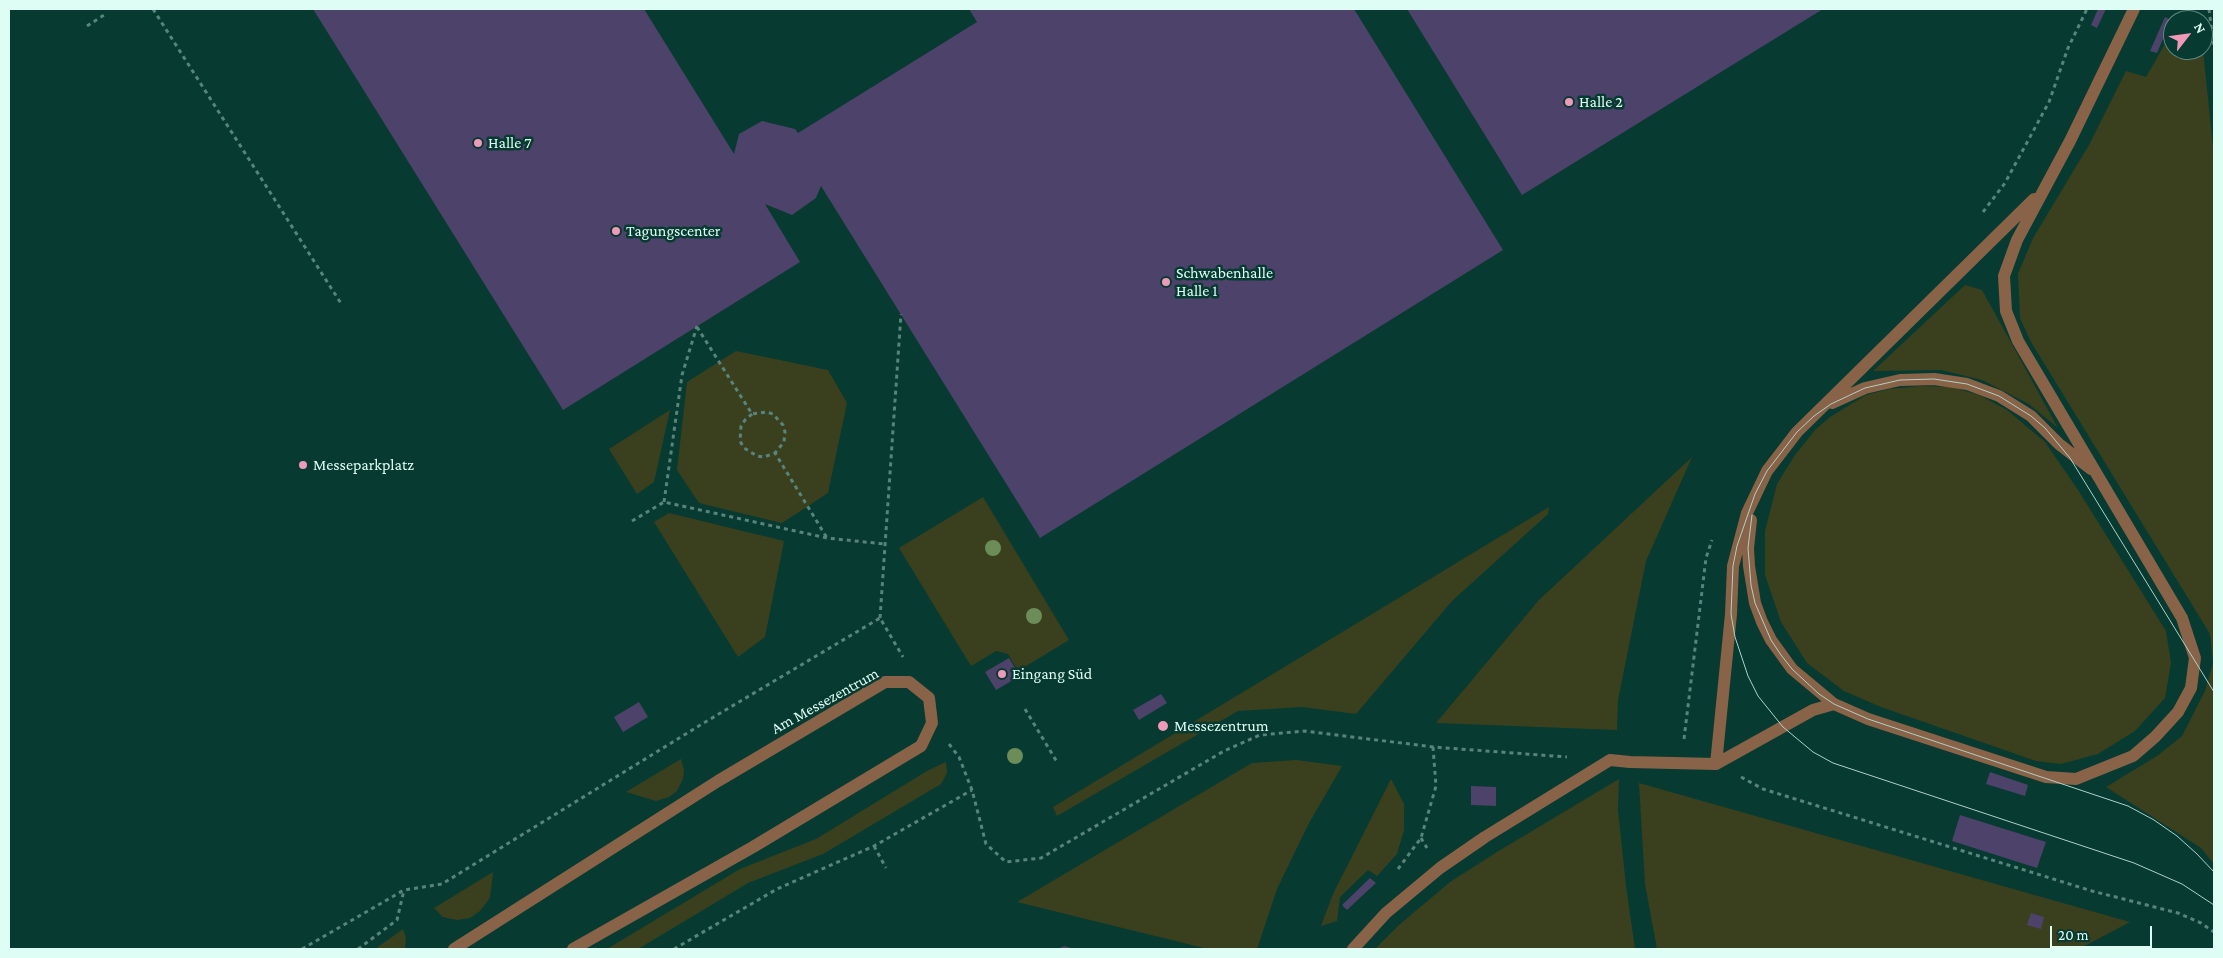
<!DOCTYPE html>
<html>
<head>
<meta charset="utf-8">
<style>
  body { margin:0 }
  #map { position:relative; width:2223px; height:958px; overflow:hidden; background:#073a31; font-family:"Crimson Pro",serif }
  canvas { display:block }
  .frame { position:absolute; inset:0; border:10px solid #defdf4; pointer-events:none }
  .north { position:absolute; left:2163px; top:10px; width:50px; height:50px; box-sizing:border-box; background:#073a31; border:1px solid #5d887f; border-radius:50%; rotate:60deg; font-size:14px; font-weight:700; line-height:20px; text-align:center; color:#defdf4 }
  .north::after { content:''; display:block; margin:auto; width:18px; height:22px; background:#ef9ab8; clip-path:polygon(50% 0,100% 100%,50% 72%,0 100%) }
  .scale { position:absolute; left:2050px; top:926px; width:102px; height:22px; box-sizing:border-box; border:2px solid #defdf4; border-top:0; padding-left:6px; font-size:15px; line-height:18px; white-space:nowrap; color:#defdf4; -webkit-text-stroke:4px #073a31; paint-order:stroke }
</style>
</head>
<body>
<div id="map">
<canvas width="2223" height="958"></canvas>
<div class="frame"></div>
<div class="north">N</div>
<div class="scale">20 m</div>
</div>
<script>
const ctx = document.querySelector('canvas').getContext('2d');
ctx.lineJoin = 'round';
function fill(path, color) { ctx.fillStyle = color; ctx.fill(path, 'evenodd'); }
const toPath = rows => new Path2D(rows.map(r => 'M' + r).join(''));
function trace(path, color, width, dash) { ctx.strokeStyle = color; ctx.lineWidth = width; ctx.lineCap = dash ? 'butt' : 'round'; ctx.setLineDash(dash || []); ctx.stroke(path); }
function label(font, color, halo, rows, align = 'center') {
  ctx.font = font + ' "Crimson Pro",serif'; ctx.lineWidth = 5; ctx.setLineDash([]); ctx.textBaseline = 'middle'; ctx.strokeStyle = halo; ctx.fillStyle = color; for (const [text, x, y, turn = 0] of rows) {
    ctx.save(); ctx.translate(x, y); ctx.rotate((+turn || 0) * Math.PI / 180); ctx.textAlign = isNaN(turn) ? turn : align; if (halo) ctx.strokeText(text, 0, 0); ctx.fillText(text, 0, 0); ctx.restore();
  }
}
fill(toPath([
  [2173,30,2173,50,2203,50,2214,157,2214,864,2201,848,2106,787,2157,756,2182,736,2205,691,2213,663,2210,634,2031,342,2020,318,2018,274,2033,238,2089,145,2126,71,2146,77],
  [1965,285,1982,290,2058,428,2029,404,1982,380,1941,370,1873,371],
  [736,351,828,370,847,403,828,493,782,523,699,503,677,470,687,382],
  [1920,386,1951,387,1979,395,2007,410,2045,442,2078,490,2166,631,2171,663,2165,698,2135,731,2098,754,2061,764,2036,761,1881,707,1844,691,1807,663,1781,622,1765,575,1765,531,1777,484,1795,455,1815,430,1830,417,1866,395,1890,389],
  [670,410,654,482,637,494,609,449],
  [1692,457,1646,561,1618,700,1617,730,1436,723,1539,600],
  [983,497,1069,640,1018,671,1008,654,996,651,971,666,899,548],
  [1549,507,1548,514,1452,601,1356,714,1302,707,1238,711,1057,816,1053,807],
  [669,513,784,541,765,637,738,657,654,522],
  [681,759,684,770,683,779,677,791,669,797,656,801,626,792],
  [1296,760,1342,766,1308,825,1277,889,1257,949,1208,949,1017,902,1252,763],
  [946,762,947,773,941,784,823,854,748,883,638,949,607,949,740,869,816,839,927,771],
  [1391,779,1404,804,1404,830,1397,854,1377,876,1368,870,1340,897,1337,921,1321,926,1333,894],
  [1619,779,1618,810,1626,886,1635,949,1375,949,1399,925,1450,882,1497,852],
  [1639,783,2130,922,2079,949,1657,949,1645,884],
  [493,872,490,898,480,911,470,918,457,920,443,917,434,908],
  [403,929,406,938,405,949,375,949]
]), '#3a401e');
fill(toPath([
  [313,9,644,9,734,154,739,134,762,121,795,129,798,133,977,22,969,9,1354,9,1503,250,1040,538,821,186,816,198,792,215,765,204,800,262,563,410],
  [1407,9,1823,9,1522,195],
  [2098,9,2106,9,2097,28,2091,25],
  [2165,17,2171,20,2157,53,2150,51],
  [2180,50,2196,50,2197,58,2181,59],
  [1009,658,1020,676,996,690,985,672],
  [1161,694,1167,703,1139,720,1133,710],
  [639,702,648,717,623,732,614,717],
  [1990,772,2028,785,2025,796,1986,784],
  [1471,786,1496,787,1496,806,1471,805],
  [1960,815,2046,842,2037,868,1952,841],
  [1370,878,1376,883,1347,910,1342,905],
  [2031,913,2044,917,2041,929,2027,925],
  [1064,946,1075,949,1058,949]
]), '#4d426a');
trace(toPath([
  [153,9,342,305],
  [2209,9,2214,49],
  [87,26,104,15],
  [1983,212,2005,183,2049,102,2068,48,2087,9],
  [697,327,752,414,766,412,773,414,783,425,785,432,784,442,775,453],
  [752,414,745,420,741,426,740,441,744,448,757,456,764,457,775,453,827,538],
  [664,502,682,375,697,326],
  [632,521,664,502,827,538,884,544],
  [880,618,901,314],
  [1025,709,1057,762],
  [1684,739,1706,558,1712,540],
  [949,744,959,757,972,790,986,844,1006,862,1041,858,1224,751,1260,735,1305,731,1433,747,1567,757],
  [1741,777,1763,789,2092,891,2178,913,2201,923,2214,932],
  [1421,838,1427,848],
  [874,846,886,868],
  [1398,869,1421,838,1436,786,1433,747],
  [302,949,404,890,442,884,702,724,880,618,903,657],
  [358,949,397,920,404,890],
  [674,949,777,889,874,846,972,790]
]), '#58847b', 3, [4, 4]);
trace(toPath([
  [1832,403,1865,388,1900,380,1934,379,1967,384,1999,396,2031,416,2059,444,2091,469],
  [1751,520,1748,548,1749,566,1755,603,1762,622,1771,640,1792,669,1834,704],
  [1716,764,1731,614,1733,566,1747,513,1767,471,1797,432,2034,199],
  [1353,949,1386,913,1440,868,1485,837,1610,760,1630,762,1716,764,1813,710,1834,704,1868,719,2046,777,2076,779,2133,756,2155,737,2178,712,2191,688,2195,658,2182,618,2018,341,2006,311,2004,276,2017,240,2070,141,2134,9]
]), '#896347', 12);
trace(toPath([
  [454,949,718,781,885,682,909,682,929,698,932,723,921,746,753,847,573,949]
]), '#896347', 12);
trace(toPath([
  [1752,515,1748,548,1751,585,1755,603,1771,640,1781,655,1792,669,1819,694,1834,704,1868,719,2128,806,2154,820,2177,836,2197,854,2214,872],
  [2214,692,2070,458,2045,428,2031,416,1999,396,1967,384,1934,379,1900,380,1865,388,1831,404,1814,416,1797,432,1767,471,1755,494,1737,546,1733,566,1731,614,1735,637,1748,676,1758,696,1783,727,1813,752,1833,763,2134,863,2182,884,2214,905]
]), '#add1c8', 1);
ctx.fillStyle = '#6c8c58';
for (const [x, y] of [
  [993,548],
  [1034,616],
  [1015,756]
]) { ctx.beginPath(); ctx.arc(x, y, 8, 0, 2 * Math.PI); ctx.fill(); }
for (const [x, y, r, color] of [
  [1569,102,5,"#ef9ab8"],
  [478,143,5,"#ef9ab8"],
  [616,231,5,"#ef9ab8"],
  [1166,282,5,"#ef9ab8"],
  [303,465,5,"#ef9ab8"],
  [1002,674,5,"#ef9ab8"],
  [1163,726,6,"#ef9ab8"]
]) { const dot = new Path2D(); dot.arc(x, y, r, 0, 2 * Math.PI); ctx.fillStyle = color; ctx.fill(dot); trace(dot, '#073a31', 2); }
label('16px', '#defdf4', '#073a31', [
  ["Halle 2",1579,102],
  ["Halle 7",488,143],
  ["Tagungscenter",626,231],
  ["Schwabenhalle",1176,273],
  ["Halle 1",1176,291],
  ["Messeparkplatz",313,465],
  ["Eingang Süd",1012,674],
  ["Messezentrum",1174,726]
], 'left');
label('16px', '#defdf4', '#073a31', [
  ["Am Messezentrum",825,701,-29]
]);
</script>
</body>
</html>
